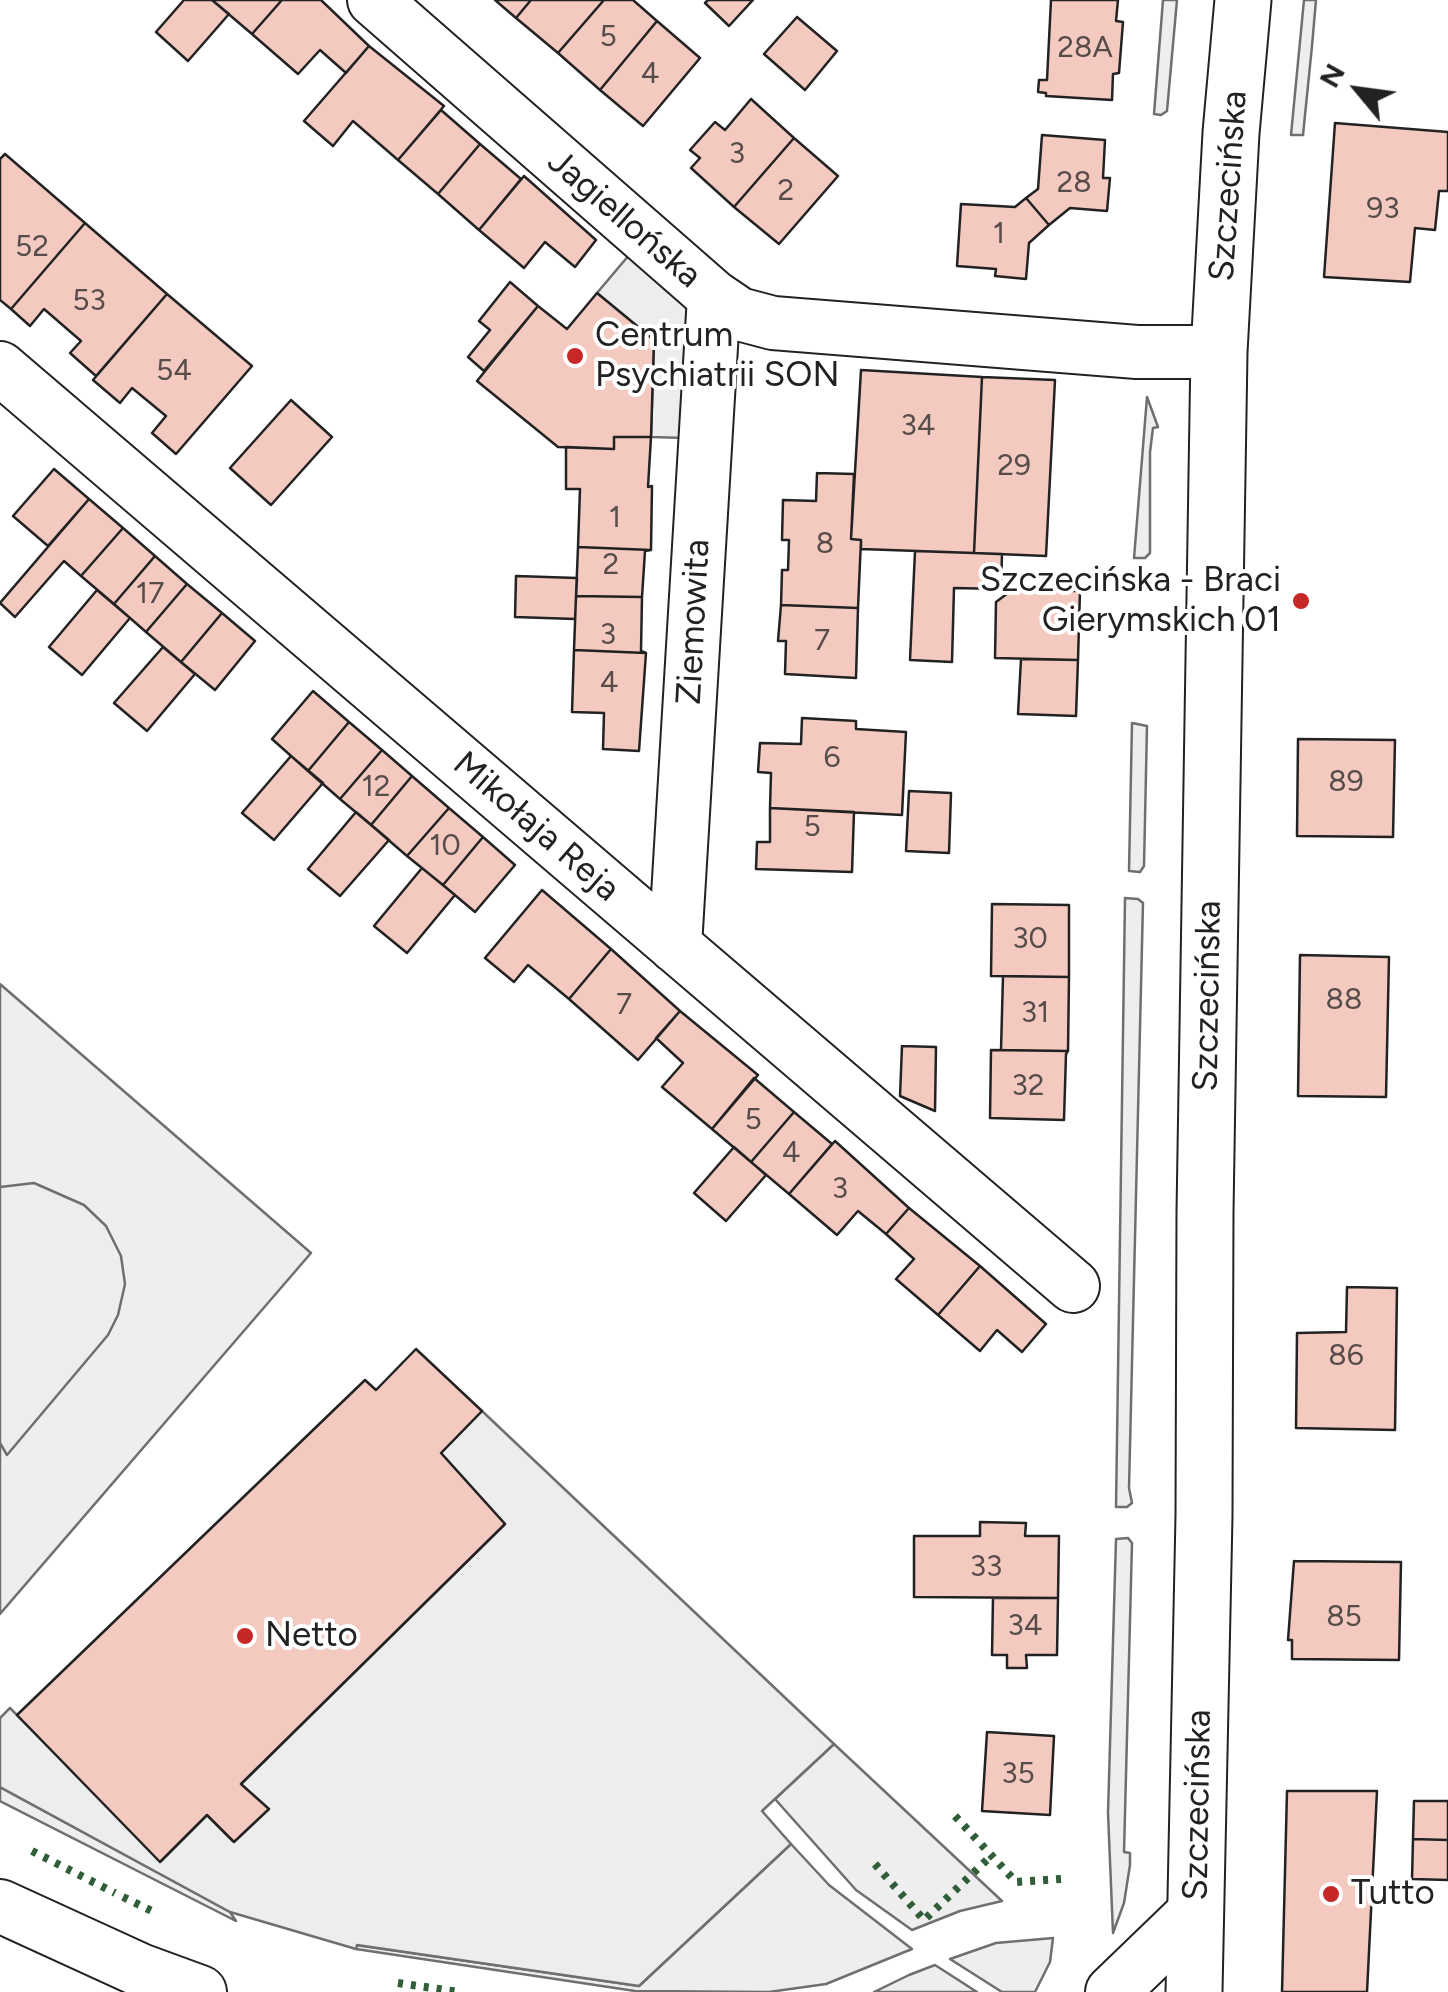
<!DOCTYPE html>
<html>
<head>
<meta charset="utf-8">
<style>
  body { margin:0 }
  #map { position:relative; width:1448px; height:1992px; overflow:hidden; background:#fff; font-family:Figtree,sans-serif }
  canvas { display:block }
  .north { position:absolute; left:1308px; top:40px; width:100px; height:100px; -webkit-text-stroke:8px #fff; paint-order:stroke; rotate:299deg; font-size:28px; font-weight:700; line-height:40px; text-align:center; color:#222 }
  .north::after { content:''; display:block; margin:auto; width:35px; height:45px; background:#222; clip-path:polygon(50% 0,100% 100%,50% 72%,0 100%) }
</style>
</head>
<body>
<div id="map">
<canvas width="1448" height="1992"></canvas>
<div class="north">N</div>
</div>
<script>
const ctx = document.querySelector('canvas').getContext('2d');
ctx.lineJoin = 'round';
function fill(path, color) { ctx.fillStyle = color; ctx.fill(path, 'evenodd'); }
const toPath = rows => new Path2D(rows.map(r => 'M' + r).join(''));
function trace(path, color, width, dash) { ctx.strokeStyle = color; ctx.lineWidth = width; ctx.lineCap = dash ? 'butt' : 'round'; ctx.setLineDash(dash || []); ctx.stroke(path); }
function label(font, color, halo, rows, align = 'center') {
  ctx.font = font + ' Figtree,sans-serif'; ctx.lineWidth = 8; ctx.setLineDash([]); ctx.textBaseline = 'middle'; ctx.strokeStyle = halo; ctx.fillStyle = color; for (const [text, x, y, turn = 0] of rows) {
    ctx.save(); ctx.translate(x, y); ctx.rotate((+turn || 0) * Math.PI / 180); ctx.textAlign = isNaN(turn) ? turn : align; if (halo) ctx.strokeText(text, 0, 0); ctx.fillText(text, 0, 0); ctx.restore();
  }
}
const green = toPath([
  [1163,0,1177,0,1167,111,1161,115,1154,114,1163,0],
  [1304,0,1316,0,1312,46,1303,135,1291,135,1304,0],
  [1147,397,1158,427,1153,428,1150,452,1150,553,1145,558,1134,558,1147,397],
  [1132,723,1147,726,1144,866,1140,872,1129,871,1132,723],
  [1125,898,1138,899,1143,903,1129,1488,1132,1503,1127,1507,1116,1507,1125,898],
  [0,984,311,1253,0,1614,0,984],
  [1128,1538,1132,1543,1124,1852,1130,1853,1130,1865,1124,1903,1113,1933,1108,1813,1116,1539,1128,1538],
  [834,1744,1002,1901,960,1911,912,1930,856,1890,775,1799,834,1744],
  [0,1787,230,1912,236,1921,0,1801,0,1787],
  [791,1844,829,1885,912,1949,826,1984,769,1992,635,1991,356,1949,356,1945,639,1986,791,1844],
  [1053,1938,1050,1962,1035,1992,1002,1992,950,1959,996,1943,1053,1938],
  [935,1965,977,1992,874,1992,909,1975,935,1965]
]);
fill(green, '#eee');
trace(green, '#6f6f6f', 2.5);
const parking = toPath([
  [635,248,688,302,685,438,651,437,654,340,597,293,635,248],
  [34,1183,84,1205,106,1226,121,1256,125,1284,118,1315,108,1335,7,1455,0,1443,0,1187,34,1183],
  [482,1411,834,1744,762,1811,791,1844,639,1986,357,1945,356,1949,230,1912,0,1787,0,1718,10,1708,161,1861,207,1815,233,1841,241,1784,505,1524,441,1453,482,1411]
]);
fill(parking, '#ededed');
trace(parking, '#6f6f6f', 2.5);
const building = toPath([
  [184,0,212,0,229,14,188,61,156,32,184,0],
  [212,0,282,0,252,34,212,0],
  [282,0,321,0,369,46,346,73,320,50,298,74,252,34,282,0],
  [495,0,531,0,516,18,495,0],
  [531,0,604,0,558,53,516,18,531,0],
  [604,0,633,0,657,21,600,90,558,53,604,0],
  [708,0,753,0,729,26,705,3,708,0],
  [1051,0,1118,0,1116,21,1123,22,1119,73,1113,74,1112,100,1046,96,1046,93,1038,92,1039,80,1047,80,1051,0],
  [797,17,837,51,805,90,764,54,797,17],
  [657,21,700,58,643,126,600,90,657,21],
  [369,46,444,106,398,160,353,121,333,146,304,121,369,46],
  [751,99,794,138,734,207,691,168,700,158,690,150,715,122,725,130,751,99],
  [441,110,480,144,438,194,398,160,441,110],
  [1335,123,1448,132,1448,191,1439,191,1435,230,1415,228,1410,282,1324,277,1335,123],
  [1042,135,1105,140,1103,178,1110,178,1107,211,1070,208,1049,225,1026,198,1038,189,1042,135],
  [794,138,838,176,779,244,734,207,794,138],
  [480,144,521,179,479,230,438,194,480,144],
  [5,154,85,223,11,309,0,300,0,159,5,154],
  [524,176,596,240,575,267,545,242,524,268,479,230,524,176],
  [1026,198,1049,225,1029,243,1026,279,995,276,996,269,957,266,961,204,1015,207,1026,198],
  [85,223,167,294,96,376,70,353,81,341,44,309,30,326,11,309,85,223],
  [510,282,538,306,484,371,468,357,490,330,479,321,510,282],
  [597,293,654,340,651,437,614,437,614,449,558,447,477,381,538,306,567,329,597,293],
  [167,294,252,366,176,454,152,433,166,416,132,388,120,403,93,380,167,294],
  [861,370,982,377,974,553,861,549,861,540,851,539,861,370],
  [982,377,1055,380,1046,556,974,553,982,377],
  [291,400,332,437,271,505,230,468,291,400],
  [614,437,651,437,648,487,652,486,651,550,578,547,580,489,566,489,566,447,614,449,614,437],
  [54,469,89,499,48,546,13,516,54,469],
  [817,473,854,474,851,539,861,540,858,608,781,605,782,570,788,570,789,540,782,540,783,500,816,501,817,473],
  [89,499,123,528,81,576,64,561,15,617,0,603,89,499],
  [123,528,155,556,114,604,81,576,123,528],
  [578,547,651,550,645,551,642,597,576,596,578,547],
  [915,551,1002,554,1001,589,954,588,952,662,910,660,915,551],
  [155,556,187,584,146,632,114,604,155,556],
  [516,576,577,578,575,619,515,617,516,576],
  [187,584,222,613,181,662,146,632,187,584],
  [97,590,130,618,82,675,49,647,97,590],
  [1012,590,1080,591,1078,660,995,658,996,602,1012,590],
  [576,596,642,597,641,651,646,653,574,650,576,596],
  [781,605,858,608,856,678,785,674,786,641,778,641,781,605],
  [222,613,255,641,215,690,181,662,222,613],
  [163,647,195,674,147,731,114,703,163,647],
  [574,650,646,653,639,751,603,749,604,713,572,712,574,650],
  [1021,659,1078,660,1076,716,1018,714,1021,659],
  [313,691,349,722,308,771,272,739,313,691],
  [802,718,856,721,856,729,906,732,902,815,770,808,771,773,758,772,760,743,801,744,802,718],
  [349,722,382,750,340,799,308,771,349,722],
  [1298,739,1395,740,1393,837,1297,836,1298,739],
  [382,750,412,776,371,825,340,799,382,750],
  [291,756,323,783,274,840,242,813,291,756],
  [412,776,449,808,407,856,371,825,412,776],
  [909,791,951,793,949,853,906,851,909,791],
  [449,808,483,837,443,885,407,856,449,808],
  [770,808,854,812,852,872,756,869,757,842,770,842,770,808],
  [356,812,389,840,340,896,308,869,356,812],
  [483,837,515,865,475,912,443,885,483,837],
  [422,868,455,895,407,953,374,926,422,868],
  [542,890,611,949,569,999,528,965,514,982,485,958,542,890],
  [992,904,1069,905,1069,977,991,976,992,904],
  [611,949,680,1011,638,1060,569,999,611,949],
  [1300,955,1389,957,1386,1097,1298,1096,1300,955],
  [1003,976,1069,977,1068,1051,1001,1050,1003,976],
  [680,1011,758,1075,712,1129,662,1087,683,1063,656,1038,680,1011],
  [902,1046,936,1047,935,1111,900,1096,902,1046],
  [991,1050,1068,1051,1066,1054,1064,1120,990,1118,991,1050],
  [754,1078,794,1112,751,1162,712,1129,754,1078],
  [794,1112,832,1144,789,1194,751,1162,794,1112],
  [835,1141,909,1208,886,1234,858,1211,837,1235,789,1194,835,1141],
  [734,1147,766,1175,726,1221,694,1193,734,1147],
  [909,1208,980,1266,938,1315,896,1279,914,1259,886,1234,909,1208],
  [980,1266,1046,1324,1022,1352,997,1330,980,1351,938,1315,980,1266],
  [1347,1287,1397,1288,1395,1430,1296,1428,1297,1333,1346,1332,1347,1287],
  [416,1349,482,1411,441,1453,505,1524,241,1784,269,1809,234,1842,207,1815,160,1862,17,1715,365,1380,376,1390,416,1349],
  [980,1522,1026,1523,1025,1536,1059,1536,1058,1598,914,1597,914,1536,980,1536,980,1522],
  [1294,1561,1401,1562,1399,1660,1292,1659,1292,1640,1288,1640,1294,1561],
  [993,1598,1058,1598,1057,1655,1026,1655,1027,1668,1007,1668,1007,1655,992,1655,993,1598],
  [987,1732,1054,1736,1050,1815,982,1811,987,1732],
  [1287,1791,1377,1791,1367,1992,1282,1992,1287,1791],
  [1414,1801,1448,1801,1448,1840,1413,1839,1414,1801],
  [1413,1839,1448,1840,1448,1880,1412,1879,1413,1839]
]);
fill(building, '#f3c9c0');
trace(building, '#222', 2.5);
const minor = toPath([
  [374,0,714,297,739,314,773,323,1137,352,1219,352],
  [0,368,1073,1286],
  [675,946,714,297],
  [0,1906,140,1970,200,1992],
  [1112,1992,1196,1911]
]);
const tertiary = toPath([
  [1194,1992,1204,1516,1205,1212,1219,352,1231,133,1243,0]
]);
trace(minor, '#222', 56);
trace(tertiary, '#222', 59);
trace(minor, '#fff', 52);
trace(tertiary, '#fff', 55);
trace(toPath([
  [955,1816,1016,1882,1061,1879],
  [32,1851,115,1893],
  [875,1864,924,1920,991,1856],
  [123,1897,152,1911],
  [398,1983,459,1992]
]), '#2f5e38', 8, [5, 8]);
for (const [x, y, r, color] of [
  [575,356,10,"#c62828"],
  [1301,601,10,"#c62828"],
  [245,1636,10,"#c62828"],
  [1331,1894,10,"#c62828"]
]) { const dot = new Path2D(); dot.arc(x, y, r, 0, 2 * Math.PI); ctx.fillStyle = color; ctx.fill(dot); trace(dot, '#fff', 4); }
label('30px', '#564c4a', null, [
  ["5",608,37],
  ["28A",1085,48],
  ["4",650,74],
  ["3",737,154],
  ["28",1074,183],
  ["2",786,191],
  ["93",1383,209],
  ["1",999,234],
  ["52",32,247],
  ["53",89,301],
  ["54",174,371],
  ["34",918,426],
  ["29",1014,466],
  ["1",615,518],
  ["8",825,544],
  ["2",611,565],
  ["17",150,594],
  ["3",608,635],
  ["7",822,641],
  ["4",609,683],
  ["6",832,758],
  ["89",1346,782],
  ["12",376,787],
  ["5",812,827],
  ["10",445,846],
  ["30",1030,939],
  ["88",1344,1000],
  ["7",624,1005],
  ["31",1035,1013],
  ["32",1028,1086],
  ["5",753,1120],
  ["4",791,1153],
  ["3",840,1189],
  ["86",1346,1356],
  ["33",986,1567],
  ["85",1344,1617],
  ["34",1025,1626],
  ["35",1018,1774]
]);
label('35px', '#222', '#fff', [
  ["Szczecińska",1229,186,-86],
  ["Jagiellońska",624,219,41],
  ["Ziemowita",694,622,-87],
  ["Mikołaja Reja",536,827,41],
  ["Szczecińska",1208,996,-89],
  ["Szczecińska",1198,1805,-89]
]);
label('35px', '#222', '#fff', [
  ["Centrum",595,336],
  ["Psychiatrii SON",595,376],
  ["Szczecińska - Braci",1281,581,"right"],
  ["Gierymskich 01",1281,621,"right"],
  ["Netto",265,1636],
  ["Tutto",1351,1894]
], 'left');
</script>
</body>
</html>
